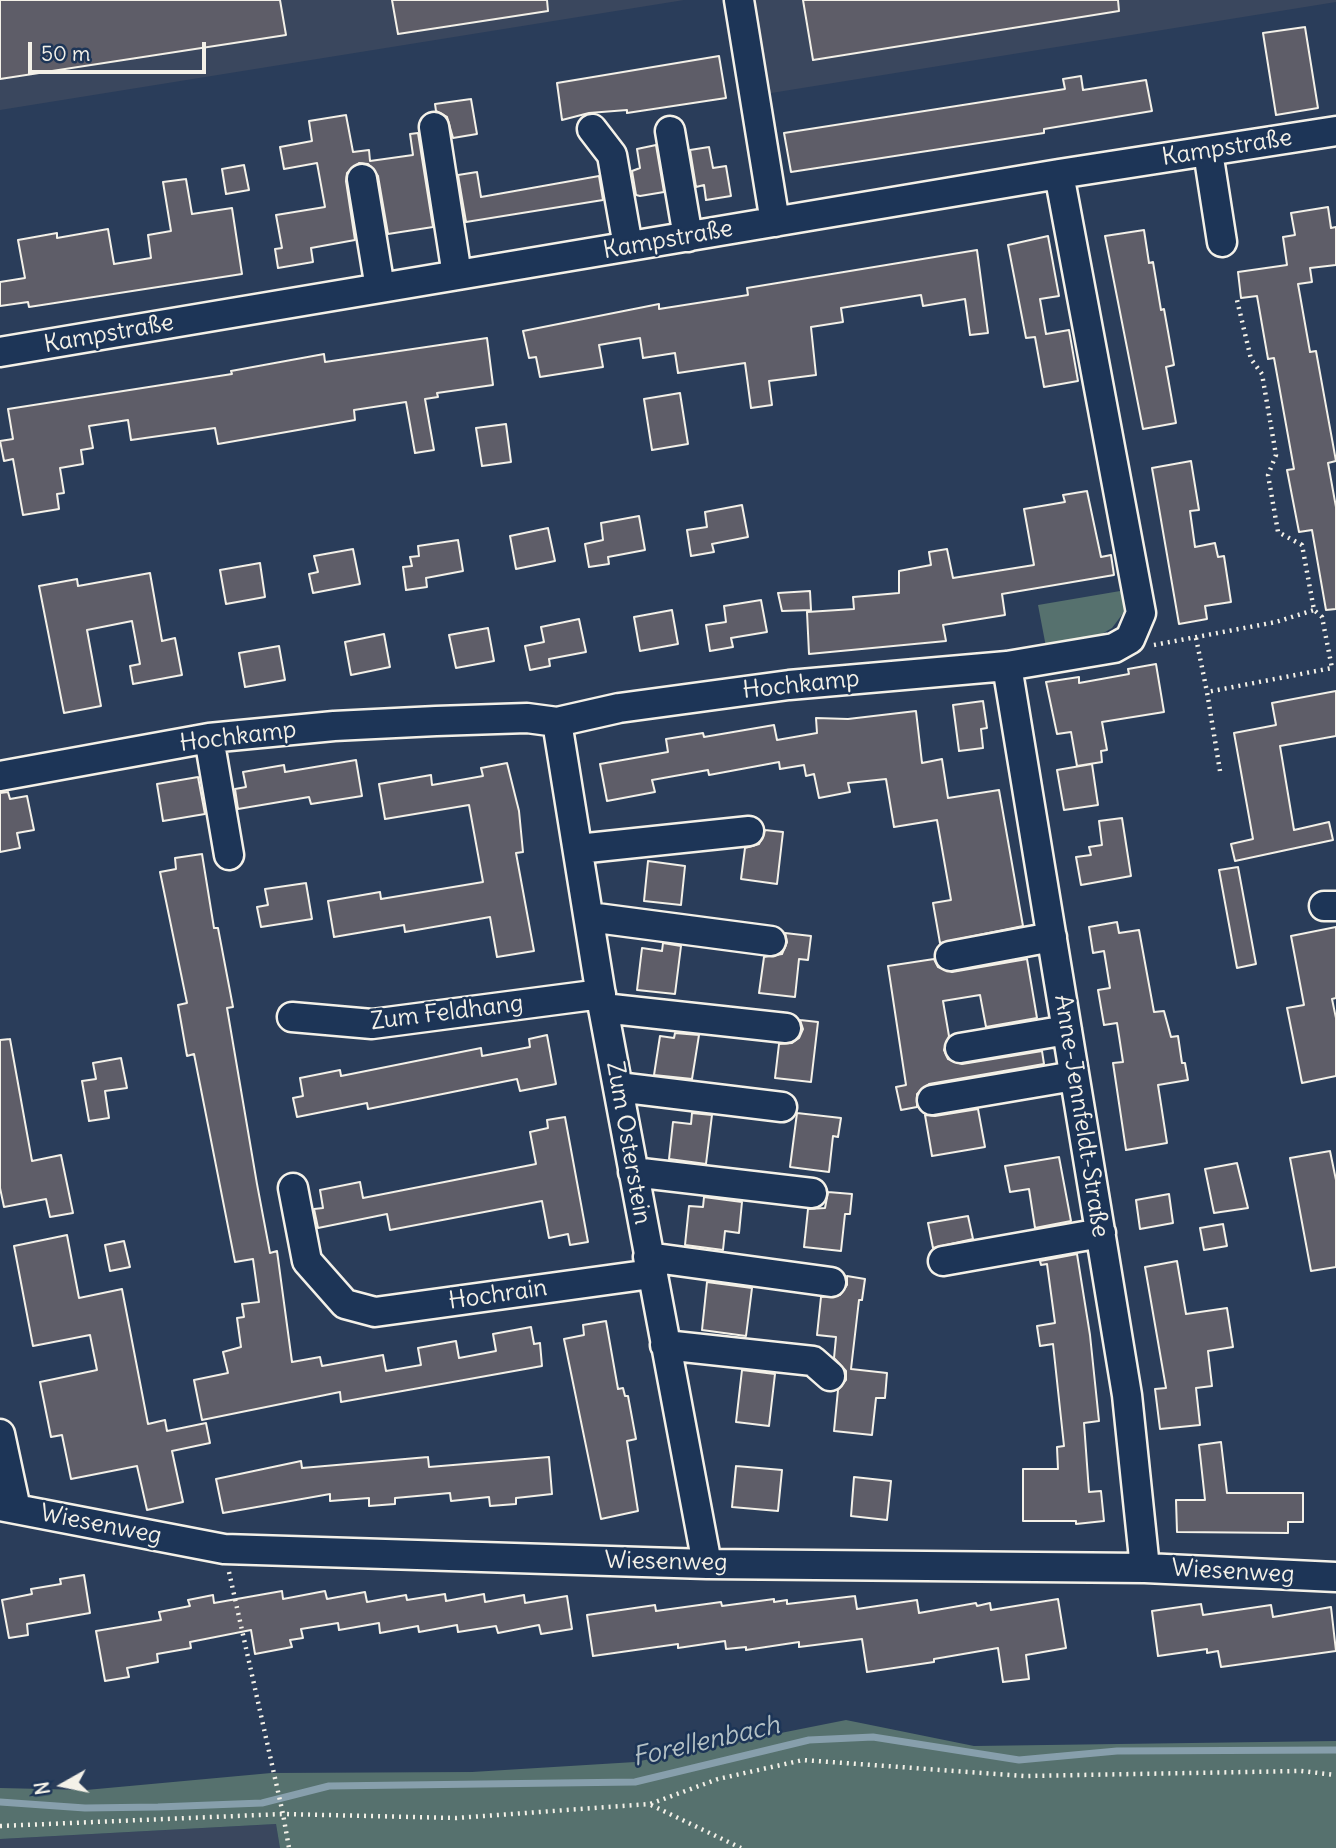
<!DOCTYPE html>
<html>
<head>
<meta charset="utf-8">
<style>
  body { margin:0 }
  #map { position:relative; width:1336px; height:1848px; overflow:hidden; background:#2a3d5a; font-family:Delius,sans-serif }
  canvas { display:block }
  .north { position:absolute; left:28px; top:1750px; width:70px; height:70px; -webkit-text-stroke:5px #1d3557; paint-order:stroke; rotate:261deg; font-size:19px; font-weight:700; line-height:28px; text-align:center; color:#f4f1e8 }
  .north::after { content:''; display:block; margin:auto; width:24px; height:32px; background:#f4f1e8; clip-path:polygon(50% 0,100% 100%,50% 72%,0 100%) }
  .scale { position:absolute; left:28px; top:42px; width:178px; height:32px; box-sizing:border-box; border:4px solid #f4f1e8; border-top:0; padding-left:9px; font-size:21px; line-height:24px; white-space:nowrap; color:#f4f1e8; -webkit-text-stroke:5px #1d3557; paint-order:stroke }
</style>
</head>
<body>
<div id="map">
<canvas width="1336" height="1848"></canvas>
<div class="north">N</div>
<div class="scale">50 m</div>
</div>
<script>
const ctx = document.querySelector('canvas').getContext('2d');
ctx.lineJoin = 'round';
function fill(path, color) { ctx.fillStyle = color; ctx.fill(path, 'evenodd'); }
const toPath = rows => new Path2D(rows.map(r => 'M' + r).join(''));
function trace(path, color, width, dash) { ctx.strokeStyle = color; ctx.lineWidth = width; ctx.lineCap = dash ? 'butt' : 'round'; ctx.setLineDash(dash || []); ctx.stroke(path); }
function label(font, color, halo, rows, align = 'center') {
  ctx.font = font + ' Delius,sans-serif'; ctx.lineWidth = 5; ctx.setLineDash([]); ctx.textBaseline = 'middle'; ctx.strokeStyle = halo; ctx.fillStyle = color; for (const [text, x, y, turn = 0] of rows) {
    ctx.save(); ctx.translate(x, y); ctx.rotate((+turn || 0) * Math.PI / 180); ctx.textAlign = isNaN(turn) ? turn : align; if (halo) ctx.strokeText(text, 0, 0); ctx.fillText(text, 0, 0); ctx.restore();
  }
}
fill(toPath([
  [0,0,684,0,0,110],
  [751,0,1336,0,1336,2,765,94],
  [276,1824,280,1848,0,1848,0,1839]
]), '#3a475e');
fill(toPath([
  [1126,590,1124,612,1112,628,1095,638,1046,647,1038,605],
  [846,1720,974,1746,1336,1741,1336,1848,280,1848,276,1824,0,1839,0,1788,86,1790,271,1773,472,1772,635,1762]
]), '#56716e');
trace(toPath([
  [0,1802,85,1808,158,1807,262,1803,329,1786,635,1782,809,1740,873,1737,1019,1760,1117,1751,1336,1750]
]), '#879fac', 7);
const building = toPath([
  [0,0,280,0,286,35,0,79,0,0],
  [392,0,547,0,548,11,398,34,392,0],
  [803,0,1118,0,1119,11,813,60,803,0],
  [1305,27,1318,108,1276,115,1263,33,1305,27],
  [719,56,726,98,627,113,627,110,589,113,562,120,557,83,719,56],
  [1081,76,1083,90,1146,80,1152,111,1044,129,1044,133,791,172,784,133,1065,89,1063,79,1081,76],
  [471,99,477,134,453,138,447,117,436,111,435,104,471,99],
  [346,115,353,152,369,150,370,161,413,155,410,134,418,133,433,227,388,234,378,176,368,164,359,163,347,173,346,181,355,240,311,248,313,262,278,268,275,249,282,248,276,215,325,207,317,163,284,169,280,147,312,141,309,121,346,115],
  [656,145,664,192,640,196,636,195,632,171,640,168,637,149,656,145],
  [709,147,713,168,726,166,731,196,706,200,704,185,696,187,690,150,709,147],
  [244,165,249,190,226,194,222,169,244,165],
  [477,172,481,197,599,176,603,200,466,222,458,175,477,172],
  [186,179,192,214,232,208,242,274,29,307,28,302,0,306,0,282,25,278,18,240,57,233,57,238,108,229,114,264,151,258,148,235,171,231,163,182,186,179],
  [1328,207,1331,228,1336,227,1336,265,1310,268,1312,282,1298,284,1310,352,1316,351,1336,461,1328,463,1336,507,1336,609,1326,610,1312,530,1299,532,1287,470,1294,469,1274,358,1268,359,1257,296,1241,298,1238,272,1287,265,1283,237,1295,235,1291,213,1328,207],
  [1144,230,1149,263,1153,262,1161,310,1164,309,1174,365,1166,367,1176,423,1143,429,1105,236,1144,230],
  [1048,236,1059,296,1040,299,1046,334,1069,330,1078,381,1044,387,1035,337,1026,338,1008,245,1048,236],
  [977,250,988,333,970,335,965,299,923,306,921,295,841,308,843,322,811,327,816,375,769,381,772,405,751,408,745,363,678,373,675,353,643,358,640,338,599,345,603,367,540,377,536,357,529,358,523,331,659,304,659,309,748,295,747,288,977,250],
  [487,338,493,385,437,393,438,397,425,399,434,450,415,453,406,402,354,410,355,420,218,444,215,428,131,440,128,420,89,426,93,448,81,450,83,464,60,468,64,493,57,494,59,509,23,515,13,459,4,461,0,441,13,439,8,409,232,374,231,371,324,354,325,362,487,338],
  [680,393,688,444,652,450,644,399,680,393],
  [506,424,511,462,482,466,476,428,506,424],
  [1191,461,1199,510,1190,511,1195,547,1215,543,1218,557,1224,556,1231,602,1205,606,1207,619,1179,624,1152,468,1191,461],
  [1087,491,1101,557,1111,555,1114,575,1002,594,1005,615,943,625,946,641,809,654,807,612,854,609,853,597,899,593,899,571,931,565,929,552,947,549,953,578,1034,565,1024,509,1065,502,1063,495,1087,491],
  [742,505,748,537,712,544,714,552,691,556,687,530,707,527,705,512,742,505],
  [639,516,645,550,608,557,609,564,589,567,585,544,603,540,601,523,639,516],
  [548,528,555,561,516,569,510,536,548,528],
  [458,540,463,571,426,578,427,587,406,590,403,567,412,566,410,557,419,556,418,546,458,540],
  [353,549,360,584,313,593,309,574,318,572,314,556,353,549],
  [260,563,265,597,226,604,220,570,260,563],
  [150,573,162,641,175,638,182,675,133,684,130,666,140,664,132,621,87,630,101,706,64,713,39,586,77,579,78,586,150,573],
  [810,591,811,610,782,611,778,593,810,591],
  [761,600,767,632,731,638,733,647,710,651,706,625,726,622,724,606,761,600],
  [672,610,678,644,640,651,634,617,672,610],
  [579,619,586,652,549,659,550,666,530,670,525,646,544,642,541,627,579,619],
  [488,628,494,661,456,668,449,635,488,628],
  [384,634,390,667,351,675,345,642,384,634],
  [279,646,285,680,245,687,239,653,279,646],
  [1156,664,1164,712,1102,722,1107,750,1101,751,1102,762,1077,766,1071,732,1057,734,1046,682,1079,677,1079,683,1129,674,1128,669,1156,664],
  [1336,691,1336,736,1280,746,1294,830,1329,822,1333,840,1235,861,1231,844,1253,839,1234,733,1276,725,1272,703,1336,691],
  [983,701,987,728,981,729,983,748,959,751,953,705,983,701],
  [916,711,922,763,942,759,948,798,999,790,1023,926,940,943,933,903,951,900,937,820,894,827,886,779,848,783,850,792,819,798,814,774,806,776,804,765,780,769,779,762,709,775,708,770,652,780,655,792,607,801,600,764,668,752,666,739,703,733,704,737,774,725,777,740,817,733,816,718,848,719,916,711],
  [356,760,362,796,311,804,309,797,238,809,235,789,246,787,243,772,284,765,285,772,356,760],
  [507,763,519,811,523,852,516,853,534,951,497,957,490,917,405,932,404,925,334,937,328,901,380,892,381,899,483,882,469,805,385,819,379,784,431,775,432,785,483,776,481,768,507,763],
  [1092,764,1098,805,1064,810,1057,770,1092,764],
  [198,777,205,814,163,821,157,784,198,777],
  [8,792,10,799,27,796,34,830,17,833,20,848,0,852,0,793,8,792],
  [1122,818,1131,876,1081,885,1076,857,1091,855,1089,847,1102,845,1099,821,1122,818],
  [765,830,783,832,777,884,741,879,745,848,759,844,765,830],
  [202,854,214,928,218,928,233,1007,227,1008,257,1184,270,1253,277,1251,292,1362,320,1357,322,1366,383,1355,386,1371,421,1365,418,1348,456,1341,459,1358,496,1351,493,1334,531,1327,534,1344,540,1343,542,1366,341,1402,340,1392,202,1420,194,1380,228,1373,223,1352,241,1347,237,1318,244,1317,242,1304,259,1302,253,1259,235,1262,194,1054,187,1056,178,1005,187,1003,160,872,176,869,175,858,202,854],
  [648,861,685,866,681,905,644,901,648,861],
  [1238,867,1256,964,1237,968,1219,870,1238,867],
  [306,883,312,919,261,927,257,907,268,905,265,889,306,883],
  [1117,922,1119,933,1139,930,1154,1012,1164,1011,1171,1037,1178,1036,1182,1063,1185,1063,1188,1080,1158,1085,1167,1143,1126,1150,1113,1063,1123,1062,1117,1023,1104,1025,1098,990,1110,988,1104,951,1093,953,1089,927,1117,922],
  [1336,927,1336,998,1332,999,1336,1018,1336,1076,1302,1083,1287,1008,1304,1005,1291,936,1336,927],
  [785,933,811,936,808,960,799,959,795,997,759,993,764,957,782,954,787,942,785,933],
  [663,943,681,946,675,994,637,990,642,948,662,951,663,943],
  [934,959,938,967,952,972,1027,959,1037,1018,986,1027,980,995,943,1001,949,1036,944,1050,948,1059,962,1064,1042,1051,1044,1064,929,1084,917,1094,917,1107,901,1110,896,1087,906,1085,888,966,934,959],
  [800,1020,818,1022,811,1082,775,1078,779,1044,792,1043,799,1038,803,1029,800,1020],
  [675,1033,699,1035,692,1079,654,1075,660,1036,674,1038,675,1033],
  [547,1035,556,1084,520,1091,517,1079,368,1109,367,1103,297,1117,293,1098,303,1096,300,1078,340,1070,341,1076,481,1048,482,1056,530,1047,529,1039,547,1035],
  [10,1039,32,1161,61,1155,73,1213,50,1217,46,1199,4,1207,0,1188,0,1040,10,1039],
  [121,1058,127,1088,105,1091,109,1118,89,1121,82,1081,96,1079,93,1063,121,1058],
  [978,1109,985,1147,932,1156,925,1115,935,1116,978,1109],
  [692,1113,712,1115,706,1164,669,1159,673,1122,691,1124,692,1113],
  [797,1113,841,1118,838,1137,833,1136,829,1172,790,1167,797,1113],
  [565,1117,588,1242,570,1245,568,1234,549,1238,542,1201,390,1230,387,1214,318,1228,314,1209,323,1208,320,1190,360,1182,363,1198,536,1164,530,1132,548,1128,547,1120,565,1117],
  [1330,1151,1336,1180,1336,1267,1311,1271,1290,1158,1330,1151],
  [1059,1157,1071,1221,1035,1228,1029,1189,1010,1192,1005,1166,1059,1157],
  [1237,1163,1248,1208,1214,1213,1205,1169,1237,1163],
  [828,1192,852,1194,850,1214,845,1214,841,1251,804,1247,808,1209,825,1208,828,1192],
  [1169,1194,1173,1223,1140,1229,1136,1200,1169,1194],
  [704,1197,742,1202,739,1233,725,1231,723,1250,685,1245,689,1206,703,1207,704,1197],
  [968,1216,973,1239,933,1248,928,1223,968,1216],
  [1223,1224,1227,1246,1204,1250,1200,1228,1223,1224],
  [67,1235,79,1298,122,1289,148,1424,165,1420,167,1431,206,1423,210,1443,172,1451,183,1502,147,1510,137,1466,71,1479,62,1435,51,1437,40,1382,97,1370,90,1335,33,1346,14,1246,67,1235],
  [124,1241,130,1267,110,1271,105,1245,124,1241],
  [1077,1254,1090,1335,1099,1421,1084,1423,1089,1492,1101,1491,1104,1521,1076,1524,1076,1521,1023,1521,1023,1469,1058,1469,1057,1447,1064,1446,1053,1344,1040,1346,1037,1326,1055,1323,1047,1264,1041,1265,1040,1261,1077,1254],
  [1177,1261,1186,1314,1227,1308,1233,1347,1208,1351,1212,1386,1196,1388,1200,1425,1160,1429,1155,1389,1166,1388,1145,1267,1177,1261],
  [847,1276,865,1279,862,1300,859,1300,851,1369,887,1373,885,1398,876,1398,872,1435,834,1431,838,1390,846,1380,846,1371,834,1358,836,1337,817,1335,821,1297,840,1295,847,1285,847,1276],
  [707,1282,752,1288,746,1336,702,1330,707,1282],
  [606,1321,618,1389,623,1388,625,1396,628,1396,636,1439,627,1441,638,1511,601,1519,564,1339,584,1335,583,1325,606,1321],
  [742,1370,775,1374,769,1426,736,1422,742,1370],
  [1221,1442,1227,1493,1303,1493,1303,1522,1288,1522,1288,1533,1177,1532,1176,1500,1205,1500,1199,1445,1221,1442],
  [428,1457,429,1467,549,1457,552,1494,516,1498,516,1504,490,1506,489,1497,451,1501,450,1493,395,1498,395,1504,369,1506,369,1498,330,1501,330,1494,223,1513,216,1479,301,1461,302,1468,428,1457],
  [736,1466,782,1470,778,1511,732,1507,736,1466],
  [854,1477,891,1481,887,1520,851,1516,854,1477],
  [84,1575,90,1613,27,1624,28,1635,9,1638,2,1600,32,1594,31,1589,61,1584,60,1579,84,1575],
  [282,1591,283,1599,325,1591,327,1599,365,1592,367,1602,406,1595,407,1600,445,1594,446,1601,484,1594,485,1602,524,1595,525,1603,567,1596,572,1629,541,1634,539,1625,498,1633,496,1626,458,1632,457,1625,419,1632,418,1626,380,1633,379,1623,339,1630,338,1623,301,1629,303,1638,290,1640,292,1647,255,1654,251,1630,190,1642,191,1648,157,1654,158,1662,127,1668,129,1677,105,1681,96,1631,161,1620,159,1612,190,1606,188,1600,213,1595,214,1603,282,1591],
  [855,1596,857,1609,917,1600,919,1613,976,1603,977,1606,990,1603,991,1610,1058,1599,1066,1648,1026,1655,1029,1679,1003,1682,998,1648,934,1659,934,1662,867,1672,862,1639,799,1647,799,1642,746,1650,746,1647,726,1649,725,1641,678,1648,678,1644,593,1656,587,1615,655,1605,656,1611,721,1602,722,1606,774,1599,774,1602,787,1600,787,1604,855,1596],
  [1201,1604,1203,1615,1271,1605,1273,1617,1331,1607,1336,1651,1221,1667,1218,1651,1207,1653,1207,1649,1158,1656,1152,1611,1201,1604]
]);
fill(building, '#5e5d68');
trace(building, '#f4f1e8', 2);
const minor = toPath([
  [739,0,775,222],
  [434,127,457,275],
  [592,129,612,155,628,246],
  [670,131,688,237],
  [1208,152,1222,242],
  [362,179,380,288],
  [0,352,1059,174,1336,131],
  [1007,666,1127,1395,1145,1568],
  [557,722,603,1008,707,1564],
  [209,738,229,855],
  [0,776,209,738,334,726,436,721,527,718,557,722,619,708,789,685,1007,666,1114,648,1130,639,1141,613,1059,174],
  [578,849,749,831],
  [1324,906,1336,906],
  [589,917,771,941],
  [950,956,1052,937],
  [603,1008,786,1028],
  [292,1017,372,1024,601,994],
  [960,1048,1067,1030],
  [618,1087,782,1107],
  [932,1100,1074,1076],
  [633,1172,812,1193],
  [293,1188,307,1261,345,1304,375,1312,651,1274],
  [648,1257,831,1282],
  [943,1261,1101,1233],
  [665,1345,813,1361,830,1376],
  [0,1434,16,1509],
  [0,1506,224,1549,707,1564,1145,1568,1336,1577]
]);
trace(minor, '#f4f1e8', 33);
trace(toPath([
  [1196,638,1207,692],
  [1154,645,1276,622,1314,610],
  [1220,771,1207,692,1332,668,1322,617,1314,610,1302,545,1278,532,1268,475,1276,455,1262,374,1251,359,1237,300],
  [229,1572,283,1814,456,1818,650,1804,718,1779,803,1760,1024,1776,1301,1771,1336,1775],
  [651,1805,741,1848],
  [0,1826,283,1814,289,1848]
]), '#f4f1e8', 4.5, [2, 5]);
trace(minor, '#1d3557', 28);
label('24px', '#f4f1e8', '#1d3557', [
  ["Kampstraße",1227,148,-9],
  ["Kampstraße",668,240,-10],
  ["Kampstraße",109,334,-10],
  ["Hochkamp",801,685,-6],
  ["Hochkamp",238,737,-7],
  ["Zum Feldhang",447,1013,-7],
  ["Anne-Jennfeldt-Straße",1081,1116,81],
  ["Zum Osterstein",628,1143,80],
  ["Hochrain",498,1295,-8],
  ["Wiesenweg",101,1525,11],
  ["Wiesenweg",666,1562,1],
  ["Wiesenweg",1233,1572,3]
]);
label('italic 26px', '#b4c1c5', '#1d3557', [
  ["Forellenbach",706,1742,-13]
]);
</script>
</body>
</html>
